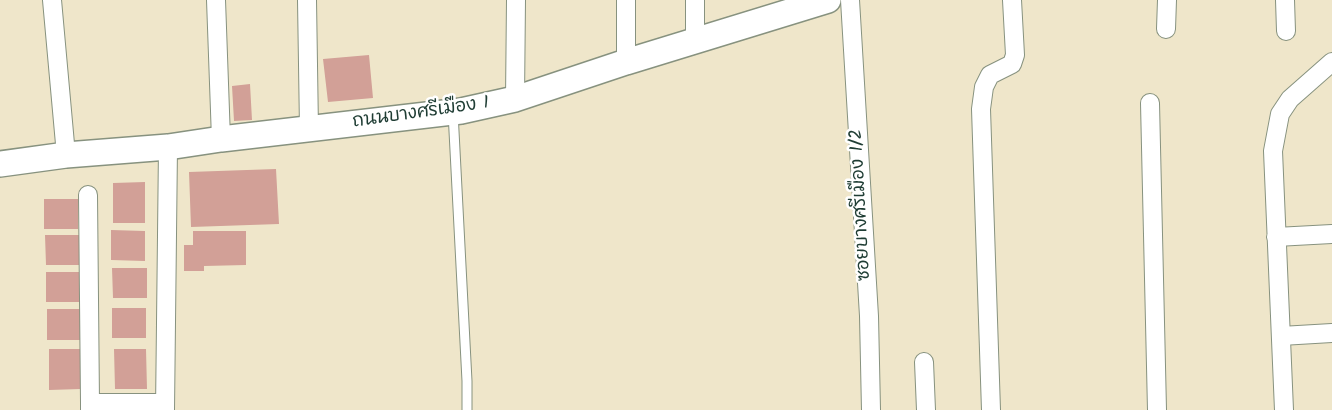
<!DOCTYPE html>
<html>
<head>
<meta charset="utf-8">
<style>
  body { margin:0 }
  canvas { display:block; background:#efe6ca }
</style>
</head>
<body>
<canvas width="1332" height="410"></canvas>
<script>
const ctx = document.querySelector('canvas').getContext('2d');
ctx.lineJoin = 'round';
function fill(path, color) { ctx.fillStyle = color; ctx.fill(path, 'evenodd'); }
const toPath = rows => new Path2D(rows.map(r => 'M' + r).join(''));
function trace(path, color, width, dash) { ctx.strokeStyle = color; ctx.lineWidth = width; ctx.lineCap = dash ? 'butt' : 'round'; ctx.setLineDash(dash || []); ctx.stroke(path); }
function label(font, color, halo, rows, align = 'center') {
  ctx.font = font + ' Kalam,"Playpen Sans Thai",sans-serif'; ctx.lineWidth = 5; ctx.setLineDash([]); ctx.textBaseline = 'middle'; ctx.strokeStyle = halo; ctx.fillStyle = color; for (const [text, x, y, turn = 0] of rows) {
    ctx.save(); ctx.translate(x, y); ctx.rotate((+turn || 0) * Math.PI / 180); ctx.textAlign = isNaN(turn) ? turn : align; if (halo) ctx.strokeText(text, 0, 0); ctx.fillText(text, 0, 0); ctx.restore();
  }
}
fill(toPath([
  [369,55,373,98,328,102,323,59],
  [250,84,252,120,234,121,232,86],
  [276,169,279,224,191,227,189,172],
  [145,182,145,223,113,223,113,183],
  [44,199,78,199,78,229,44,229],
  [111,230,145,231,145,261,111,260],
  [193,231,246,231,246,265,204,266,204,271,184,271,184,245,193,245],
  [45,235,79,235,80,265,46,265],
  [112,268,147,268,147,298,113,298],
  [46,272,80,272,80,302,46,302],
  [112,308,146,308,146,338,112,338],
  [47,309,81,309,81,340,47,340],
  [49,349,80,349,81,389,49,390],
  [114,349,146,349,147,389,115,389]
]), '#d2a097');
const lane = toPath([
  [453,112,467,381,467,410]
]);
const street = toPath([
  [52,0,66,155],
  [216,0,221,139],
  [307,0,309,129],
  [695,0,695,41],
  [850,0,869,316,871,410],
  [1285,0,1286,31],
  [1166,29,1167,0],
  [626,62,626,0],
  [515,99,516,0],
  [1150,103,1157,410],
  [88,195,90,403],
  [1276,237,1332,234],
  [1281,336,1332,333],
  [924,362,926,410],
  [90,410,90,403,165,403],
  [165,410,168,147],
  [991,410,981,109,984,87,990,75,1012,64,1015,55,1012,0],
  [1284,410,1273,151,1280,114,1290,99,1332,62]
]);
const secondary = toPath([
  [0,164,66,155,168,147,221,139,461,111,515,99,626,62,828,0]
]);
trace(lane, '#87927f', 11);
trace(street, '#87927f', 20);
trace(secondary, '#87927f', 28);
trace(lane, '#fff', 9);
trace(street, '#fff', 18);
trace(secondary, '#fff', 25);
label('18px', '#1f3d34', '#fff', [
  ["ถนนบางศรีเมือง 1",421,114,-8],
  ["ซอยบางศรีเมือง 1/2",862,205,-93]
]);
</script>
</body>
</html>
